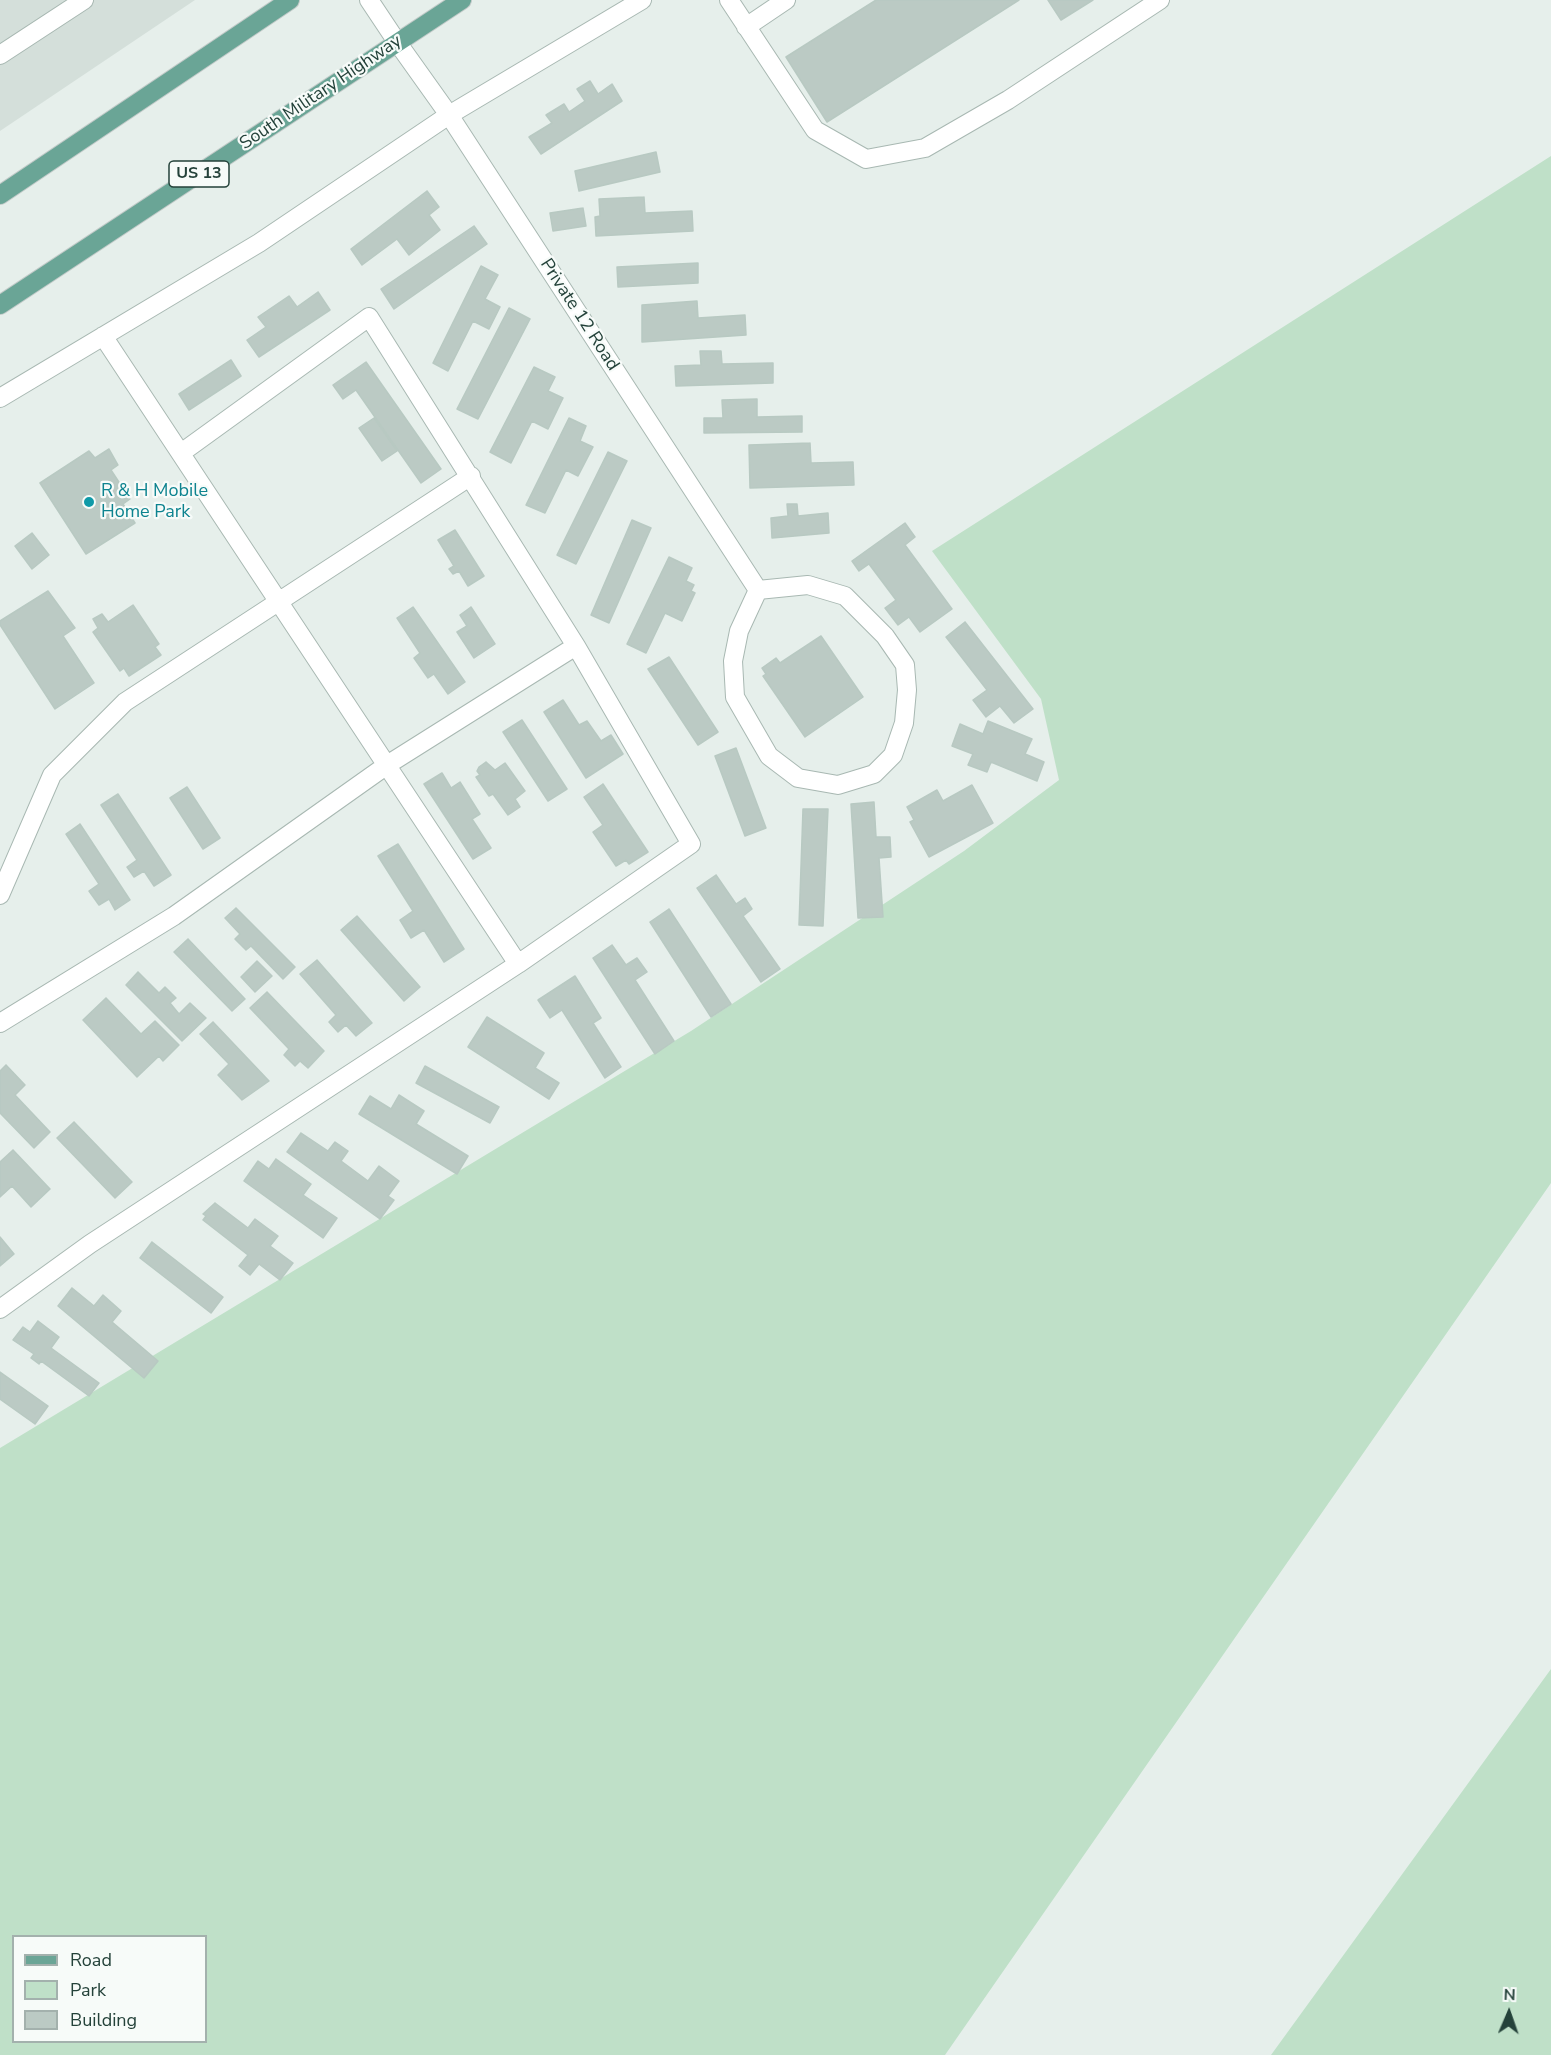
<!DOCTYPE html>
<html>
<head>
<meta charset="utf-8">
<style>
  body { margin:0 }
  #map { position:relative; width:1551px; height:2055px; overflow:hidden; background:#e6efeb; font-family:"Nunito Sans",sans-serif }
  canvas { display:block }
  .legend { position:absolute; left:12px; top:1935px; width:195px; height:108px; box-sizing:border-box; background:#f7fbf9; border:2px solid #a3b1ad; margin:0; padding:8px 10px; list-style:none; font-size:18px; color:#24423a }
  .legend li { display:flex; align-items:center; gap:12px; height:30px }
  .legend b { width:30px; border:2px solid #a3b1ad }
  .north { position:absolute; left:1479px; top:1983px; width:60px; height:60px; -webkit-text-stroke:4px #f7fbf9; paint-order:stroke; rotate:2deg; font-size:16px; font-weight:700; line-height:24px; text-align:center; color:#24423a }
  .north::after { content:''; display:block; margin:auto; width:21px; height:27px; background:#24423a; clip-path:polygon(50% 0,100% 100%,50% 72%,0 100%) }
</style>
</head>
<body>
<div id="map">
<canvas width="1551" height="2055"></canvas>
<ul class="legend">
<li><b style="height:8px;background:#6aa596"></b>Road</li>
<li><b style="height:16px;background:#bfe0c8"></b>Park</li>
<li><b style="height:16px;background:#bbcac4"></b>Building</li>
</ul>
<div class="north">N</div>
</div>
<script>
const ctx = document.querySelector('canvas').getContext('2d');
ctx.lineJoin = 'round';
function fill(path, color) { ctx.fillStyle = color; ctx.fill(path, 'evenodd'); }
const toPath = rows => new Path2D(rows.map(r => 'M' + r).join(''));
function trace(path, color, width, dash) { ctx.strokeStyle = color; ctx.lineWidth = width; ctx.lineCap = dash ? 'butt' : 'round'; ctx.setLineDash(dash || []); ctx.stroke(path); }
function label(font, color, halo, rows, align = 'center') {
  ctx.font = font + ' "Nunito Sans",sans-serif'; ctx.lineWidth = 4.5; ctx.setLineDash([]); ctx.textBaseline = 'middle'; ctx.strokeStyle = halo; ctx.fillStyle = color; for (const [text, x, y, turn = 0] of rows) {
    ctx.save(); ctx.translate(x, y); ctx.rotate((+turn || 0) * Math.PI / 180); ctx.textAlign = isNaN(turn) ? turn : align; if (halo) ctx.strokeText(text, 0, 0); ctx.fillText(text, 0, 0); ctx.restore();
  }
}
fill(toPath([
  [0,0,195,0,0,131]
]), '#d4dfda');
fill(toPath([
  [1551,156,1551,1183,945,2055,0,2055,0,1448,691,1031,964,851,1059,780,1041,699,932,551],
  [14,1936,206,1936,206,2042,14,2042],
  [1551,1669,1551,2055,1271,2055]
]), '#bfe0c8');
const building = toPath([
  [876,0,1019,0,827,122,786,57,876,0],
  [1048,0,1093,0,1061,20,1048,0],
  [590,81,598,94,612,84,622,101,541,154,529,137,552,123,546,115,564,104,569,112,585,101,577,89,590,81],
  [656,152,660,172,579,191,575,171,656,152],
  [427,191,439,207,429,215,440,230,409,255,397,239,362,265,351,249,427,191],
  [644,197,645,213,692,211,693,231,596,236,595,217,600,216,599,199,644,197],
  [583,208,586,226,553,231,550,213,583,208],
  [474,226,487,244,394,309,381,289,474,226],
  [698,263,698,283,618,287,617,267,698,263],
  [481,266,498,275,485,299,500,307,489,329,473,321,448,371,433,363,481,266],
  [318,292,330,310,259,357,247,340,266,327,258,317,289,296,297,307,318,292],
  [697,301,698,318,745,315,746,335,642,342,642,305,697,301],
  [509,308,530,319,478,419,457,409,509,308],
  [700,351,721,351,722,364,773,363,773,383,676,386,675,366,701,365,700,351],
  [231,360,241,376,189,410,179,394,231,360],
  [366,362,441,469,421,483,356,390,343,399,333,385,366,362],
  [534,367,555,377,548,391,563,398,548,429,532,421,511,463,490,452,534,367],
  [757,399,757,417,802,416,802,432,704,433,704,418,723,418,722,400,757,399],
  [374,418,397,451,382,461,359,428,374,418],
  [569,418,586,426,580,441,593,447,578,476,566,470,545,513,526,505,569,418],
  [810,443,811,463,853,462,854,485,750,488,749,445,810,443],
  [109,449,118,465,111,470,130,499,123,504,135,523,86,554,40,483,89,451,95,458,109,449],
  [608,452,627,461,576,564,557,555,608,452],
  [787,504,797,504,798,516,828,513,829,533,772,538,771,518,788,516,787,504],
  [632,520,651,528,609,623,591,615,632,520],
  [905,523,915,537,905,545,952,609,920,632,909,617,898,625,885,608,896,600,869,564,859,571,852,561,905,523],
  [455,530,484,576,468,586,459,571,453,574,449,569,454,566,438,540,455,530],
  [32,533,49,555,32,569,15,546,32,533],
  [669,557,692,568,686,581,694,585,691,591,695,593,682,621,665,613,646,653,627,644,669,557],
  [48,591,75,628,63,636,94,683,55,709,0,625,0,621,48,591],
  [133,605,159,644,155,647,161,655,129,676,124,668,120,671,93,632,98,628,93,619,102,614,108,622,133,605],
  [413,607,465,682,448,694,434,674,428,678,414,658,420,653,397,618,413,607],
  [471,607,495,644,474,658,457,632,467,626,460,615,471,607],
  [965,622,1033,709,1014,723,1000,706,986,717,973,700,987,690,946,637,965,622],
  [821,636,863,697,805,737,763,676,766,674,762,668,776,658,780,663,821,636],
  [669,657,718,732,698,745,648,669,669,657],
  [563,700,579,725,587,721,601,741,611,735,623,754,586,778,544,712,563,700],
  [522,720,567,789,548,801,503,732,522,720],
  [988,721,1032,739,1025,754,1044,762,1037,781,991,762,987,772,968,765,973,754,952,746,960,724,983,734,988,721],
  [736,748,766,828,745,836,715,756,736,748],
  [486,762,495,770,505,763,525,791,515,799,520,807,508,815,493,794,489,796,476,777,480,775,477,771,479,767,486,762],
  [442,773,451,788,460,782,480,814,472,819,491,848,473,859,424,784,442,773],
  [603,784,648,852,629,864,626,860,616,866,593,832,603,825,584,797,603,784],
  [972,785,993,823,929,857,910,822,914,820,907,807,937,790,943,801,972,785],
  [187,787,220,838,203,849,170,798,187,787],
  [118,794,171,875,154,886,144,871,134,877,127,867,137,860,101,805,118,794],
  [874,802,876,837,890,837,891,857,879,858,883,917,858,918,851,804,874,802],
  [803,809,828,809,823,926,799,925,803,809],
  [80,824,130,900,115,910,109,899,99,905,89,891,99,884,66,834,80,824],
  [398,844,464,949,444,962,424,930,411,938,400,920,413,911,378,856,398,844],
  [716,875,736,904,745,898,752,909,743,916,780,969,761,982,697,888,716,875],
  [236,908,295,967,283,979,251,946,246,950,235,939,240,934,225,918,236,908],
  [669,909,731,1004,711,1017,650,922,669,909],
  [357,916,420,987,404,1001,341,930,357,916],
  [188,939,245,999,232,1011,174,952,188,939],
  [612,945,626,965,637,958,647,972,635,980,674,1041,655,1054,593,958,612,945],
  [317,960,372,1023,356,1036,346,1025,338,1032,329,1022,336,1015,300,974,317,960],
  [257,961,272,976,255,992,241,977,257,961],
  [138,972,159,993,165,987,176,998,170,1003,179,1014,190,1003,206,1018,182,1041,126,985,138,972],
  [575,976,601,1018,593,1023,621,1067,605,1078,562,1010,550,1018,538,1000,575,976],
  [267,992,324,1051,308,1068,300,1061,295,1066,284,1055,289,1049,250,1008,267,992],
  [106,998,141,1034,155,1021,179,1045,163,1061,159,1056,137,1077,83,1020,106,998],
  [487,1017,544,1053,535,1068,559,1083,549,1099,468,1047,487,1017],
  [213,1022,269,1081,242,1100,218,1075,229,1064,200,1034,213,1022],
  [6,1065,25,1085,15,1095,50,1132,34,1148,0,1113,0,1071,6,1065],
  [425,1066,499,1107,490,1123,416,1083,425,1066],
  [399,1095,424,1111,416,1124,468,1156,457,1174,359,1114,370,1096,391,1109,399,1095],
  [74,1122,132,1182,115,1198,57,1138,74,1122],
  [301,1133,328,1151,335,1142,348,1151,341,1161,368,1181,379,1166,399,1181,388,1196,394,1200,380,1219,287,1152,301,1133],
  [13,1150,50,1189,31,1207,12,1186,0,1197,0,1162,13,1150],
  [276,1159,311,1184,303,1195,337,1218,323,1238,244,1181,258,1161,269,1169,276,1159],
  [215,1203,248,1228,255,1219,278,1236,270,1246,293,1263,280,1280,259,1264,250,1275,239,1266,248,1255,203,1220,206,1216,203,1214,215,1203],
  [0,1237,14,1254,0,1266,0,1237],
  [152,1242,223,1297,211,1313,140,1258,152,1242],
  [72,1288,94,1306,103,1295,121,1311,112,1322,158,1361,144,1378,58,1306,72,1288],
  [38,1321,59,1337,51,1348,99,1383,89,1396,41,1361,39,1364,31,1358,34,1354,13,1340,23,1327,30,1332,38,1321],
  [0,1372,48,1406,35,1424,0,1399,0,1372]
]);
fill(building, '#bbcac4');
trace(building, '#b8c9c2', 1.5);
const service = toPath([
  [729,0,815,130,866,159,925,148,1008,100,1160,0],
  [746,27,786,0],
  [0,55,84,0],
  [103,336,518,964],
  [0,398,259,243,449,115,642,0],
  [0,895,52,775,125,702,471,476],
  [0,1023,174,916,387,765,576,646],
  [0,1309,90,1244,518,964,691,844,576,646,369,317,181,453]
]);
const minor = toPath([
  [397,42,449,115,758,590,739,631,733,661,735,697,769,756,798,778,838,785,874,774,893,755,904,723,907,690,905,665,885,636,845,596,808,585,758,590]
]);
const tertiary = toPath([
  [369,0,397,42]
]);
const primary = toPath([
  [0,195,290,0],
  [0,305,462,0]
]);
trace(service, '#a8b8b2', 20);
trace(minor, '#a8b8b2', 20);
trace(tertiary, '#a8b8b2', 20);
trace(primary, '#c2cac8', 20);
trace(service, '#fff', 18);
trace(minor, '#fff', 18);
trace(tertiary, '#fff', 18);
trace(primary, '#6aa596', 18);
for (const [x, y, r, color] of [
  [89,502,6,"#0f9aa8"]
]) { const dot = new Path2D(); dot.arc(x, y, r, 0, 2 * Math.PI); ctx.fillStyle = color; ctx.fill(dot); trace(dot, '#f7fbf9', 2); }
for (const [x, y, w] of [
  [199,174,60]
]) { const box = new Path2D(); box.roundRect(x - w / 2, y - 13, w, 26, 4.5); ctx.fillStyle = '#f7fbf9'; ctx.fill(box); trace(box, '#24423a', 1.5); }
label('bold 16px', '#24423a', null, [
  ["US 13",199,174]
]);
label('18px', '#24423a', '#f7fbf9', [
  ["South Military Highway",321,93,-34],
  ["Private 12 Road",579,315,57]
]);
label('18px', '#0d838f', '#f7fbf9', [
  ["R & H Mobile",101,492],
  ["Home Park",101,513]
], 'left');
</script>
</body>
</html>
